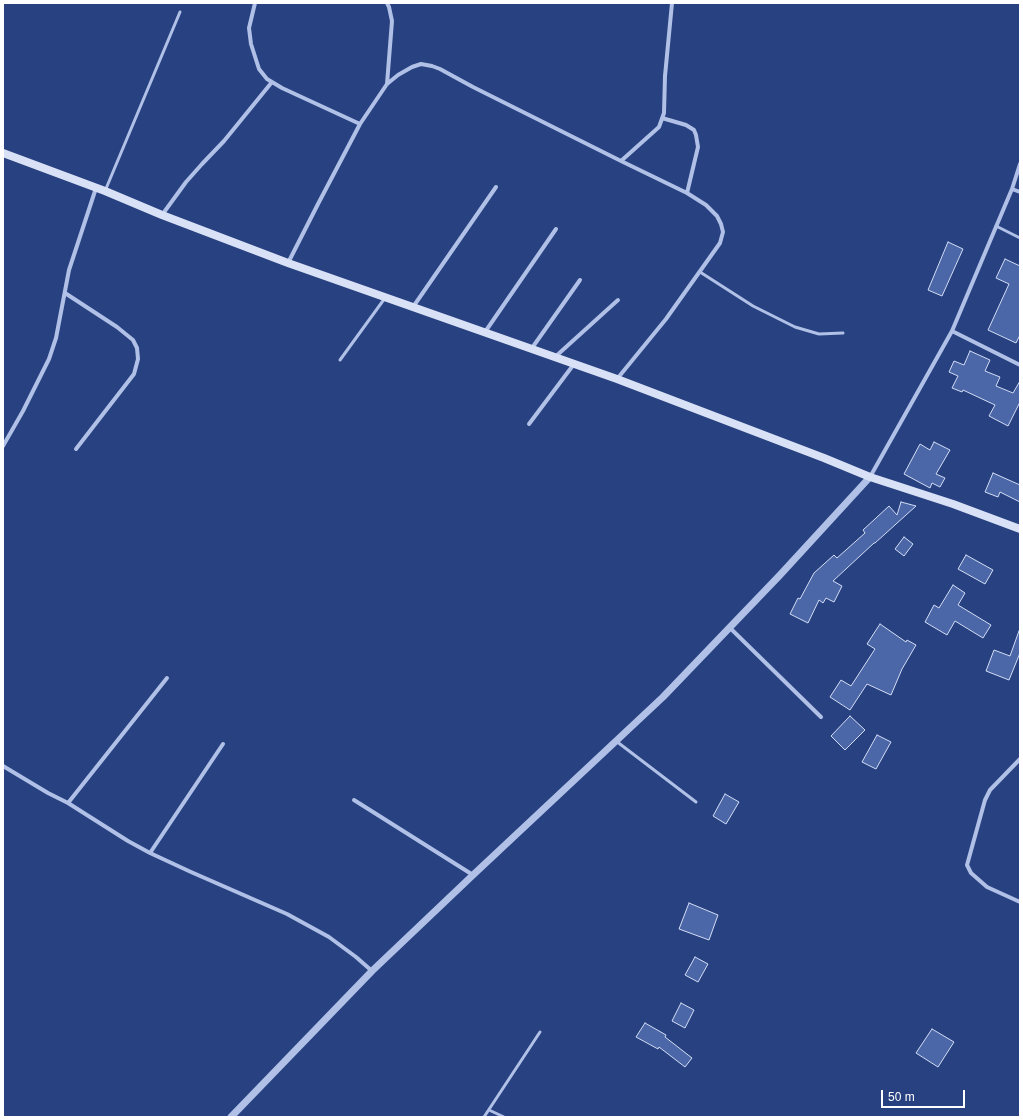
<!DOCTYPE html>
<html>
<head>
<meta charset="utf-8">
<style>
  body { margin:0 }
  #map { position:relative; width:1023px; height:1120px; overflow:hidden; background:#274181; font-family:Helvetica,sans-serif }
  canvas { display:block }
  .frame { position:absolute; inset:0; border:4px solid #fff; pointer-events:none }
  .scale { position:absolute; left:881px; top:1090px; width:84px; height:18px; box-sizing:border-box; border:2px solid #fff; border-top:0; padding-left:5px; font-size:12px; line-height:14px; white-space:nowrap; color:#fff; -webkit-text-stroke:3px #274181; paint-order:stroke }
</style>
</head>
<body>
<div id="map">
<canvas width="1023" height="1120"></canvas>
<div class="frame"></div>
<div class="scale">50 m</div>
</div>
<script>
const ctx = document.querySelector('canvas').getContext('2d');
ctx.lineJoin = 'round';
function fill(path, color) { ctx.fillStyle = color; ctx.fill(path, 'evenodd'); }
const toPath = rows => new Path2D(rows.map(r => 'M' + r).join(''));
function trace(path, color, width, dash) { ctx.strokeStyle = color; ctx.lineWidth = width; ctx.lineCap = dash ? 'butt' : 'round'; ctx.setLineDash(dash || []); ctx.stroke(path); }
const building = toPath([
  [948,242,963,249,942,296,928,290,948,242],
  [1005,259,1020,266,1020,335,1016,343,988,330,1009,284,996,278,1005,259],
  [970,351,990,360,985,371,1000,377,996,386,1013,393,1020,381,1020,402,1008,426,989,416,995,405,963,390,962,392,952,388,958,376,949,372,954,361,964,365,970,351],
  [934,442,950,450,936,474,945,478,940,487,932,483,930,488,904,474,920,444,930,450,934,442],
  [993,473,1020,485,1020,502,1000,492,998,497,985,492,993,473],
  [901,502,916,506,875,543,874,543,833,581,842,586,834,602,826,598,823,603,819,600,808,623,790,614,798,598,800,599,814,573,834,555,837,558,865,533,863,530,889,506,897,515,901,502],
  [904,537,913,544,904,556,895,549,904,537],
  [966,555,993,570,985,584,958,569,966,555],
  [953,585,965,593,958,605,991,625,983,638,955,621,947,635,925,622,934,605,939,608,953,585],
  [880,624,906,642,907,640,916,645,902,669,891,695,867,684,850,710,830,697,841,680,851,686,875,649,867,644,880,624],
  [1019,631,1020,631,1020,653,1009,680,986,671,994,650,1010,656,1019,631],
  [850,716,865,730,845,750,831,736,850,716],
  [877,735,891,742,876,769,862,762,877,735],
  [725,794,739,802,726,824,713,816,725,794],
  [689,903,718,915,709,940,679,929,689,903],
  [695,957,708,964,698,982,685,975,695,957],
  [681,1003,694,1010,685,1028,672,1021,681,1003],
  [645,1023,666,1035,665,1037,692,1058,685,1067,659,1047,658,1049,636,1037,645,1023],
  [932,1029,954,1042,938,1067,916,1053,932,1029]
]);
fill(building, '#4c67a8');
trace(building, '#d3ddf5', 1);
trace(toPath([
  [105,191,180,12],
  [996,226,1020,238],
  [700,272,753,306,795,327,819,334,843,333],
  [340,360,385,298],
  [616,741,696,802],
  [489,1110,504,1117],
  [484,1117,540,1032]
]), '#b0c0e6', 3);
trace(toPath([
  [255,3,249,28,251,44,259,69,267,79,282,88,360,124],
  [387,84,392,21,389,7,387,3],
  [662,118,686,125,694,130,696,135,698,147,687,193],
  [621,161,659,127,664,113,665,76,672,3],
  [1012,189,1020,192],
  [162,215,186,182,202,164,224,141,272,82],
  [288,263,318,204,360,124,387,84,398,75,412,67,421,64,432,66,440,69,473,87,621,161,687,193,706,205,717,216,721,224,723,232,720,243,666,319,617,379],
  [65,293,117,327,133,340,137,348,138,359,134,374,76,449],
  [413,307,496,187],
  [952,331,1020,365],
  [485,332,556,229],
  [532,348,580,280],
  [555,357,618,300],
  [529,424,574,364],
  [3,446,23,411,49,359,56,338,69,270,96,188],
  [870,477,952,331,1012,189,1020,164],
  [729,627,821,717],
  [1020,759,990,790,985,800,967,865,971,873,987,887,1020,902],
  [3,766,48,793,68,803,128,841,150,853,191,872,287,914,329,937,356,957,372,971],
  [354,800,473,875],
  [68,803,167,678],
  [150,853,223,744]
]), '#b0c0e6', 4);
trace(toPath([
  [231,1117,372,971,473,875,663,697,780,575,870,477]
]), '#b0c0e6', 7);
trace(toPath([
  [3,153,105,191,162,215,288,263,617,379,824,458,870,477,953,504,1020,529]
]), '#d9e1f6', 8);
</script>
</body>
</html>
